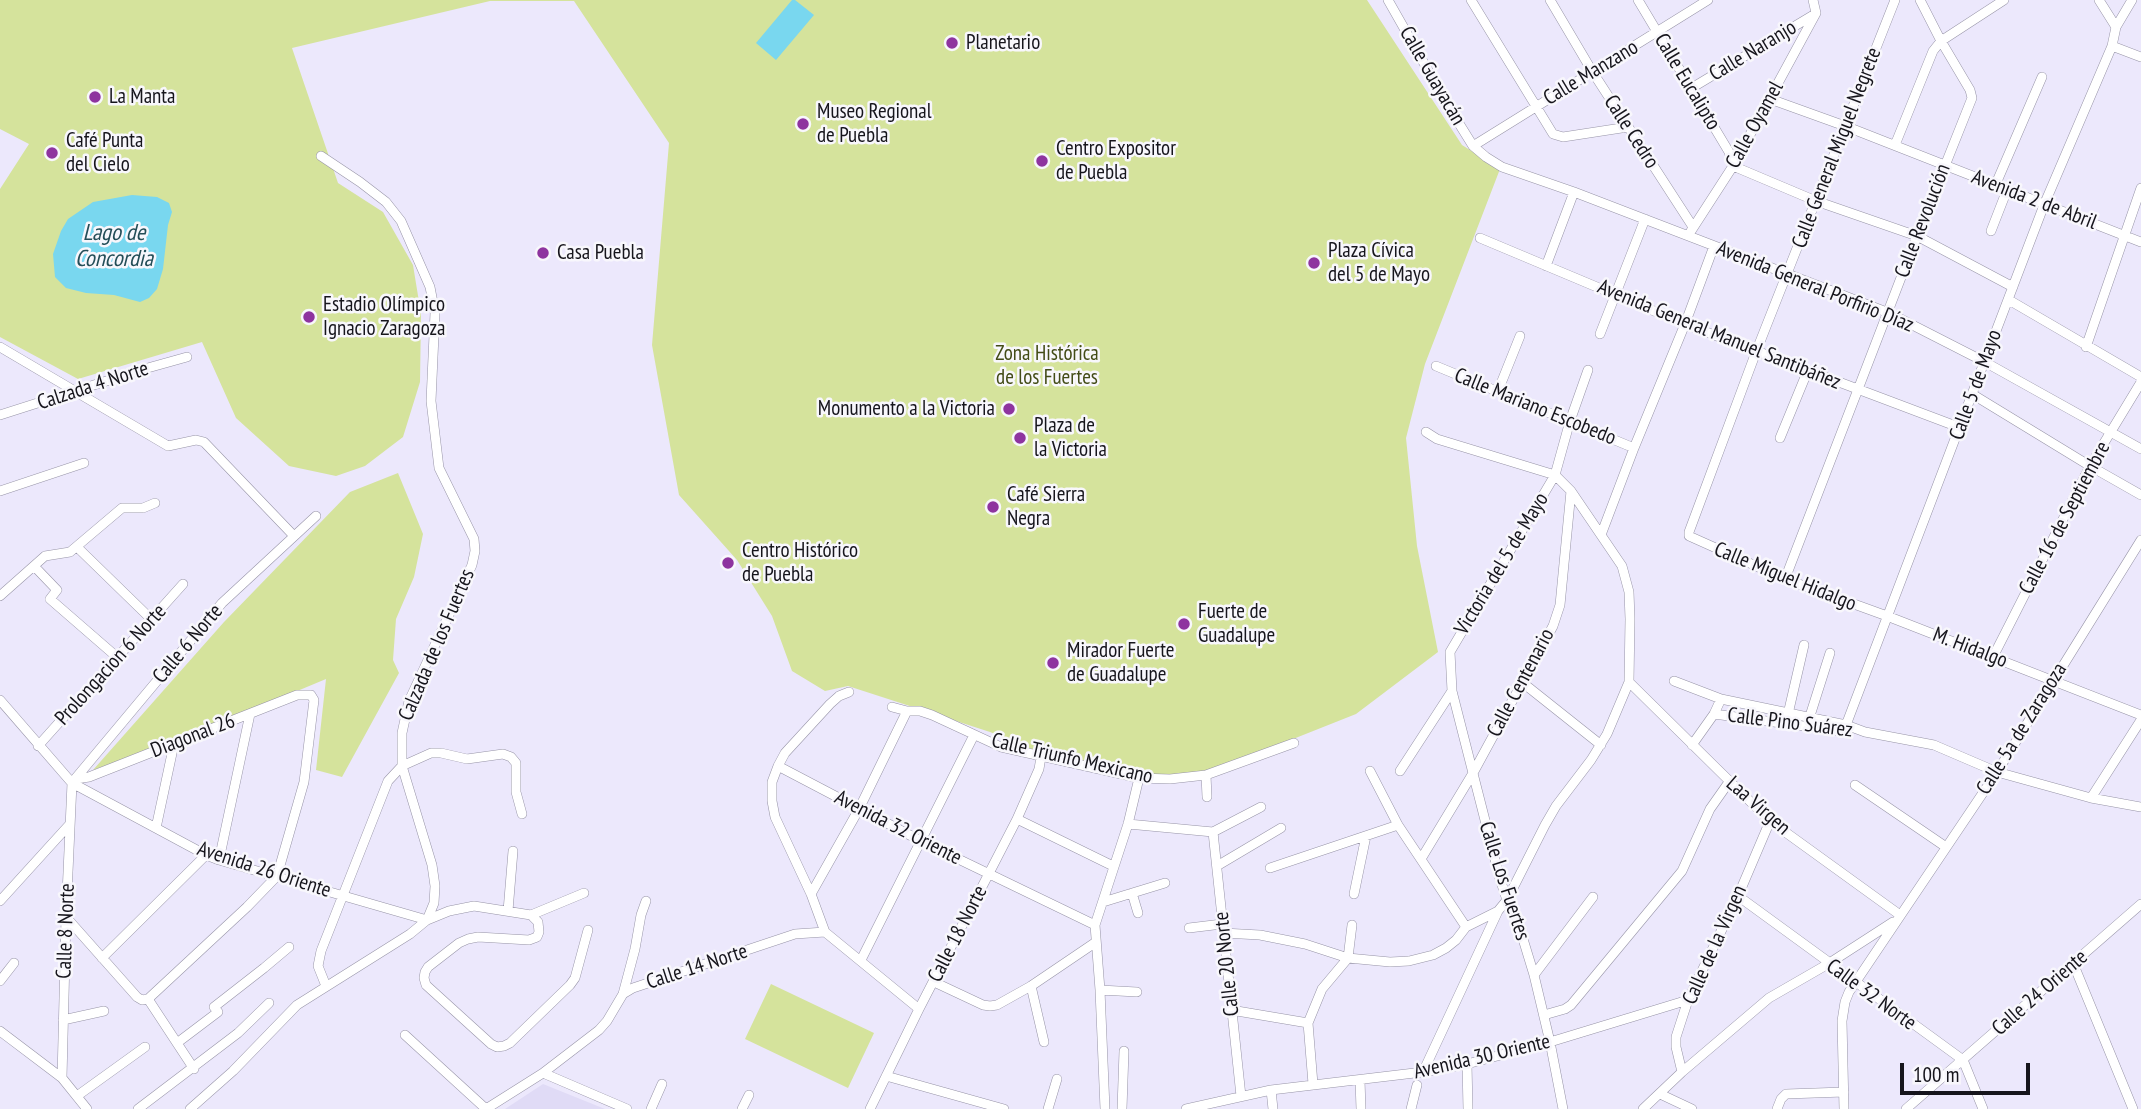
<!DOCTYPE html>
<html>
<head>
<meta charset="utf-8">
<style>
  body { margin:0 }
  #map { position:relative; width:2141px; height:1109px; overflow:hidden; background:#ece8fc; font-family:"PT Sans Narrow",sans-serif }
  canvas { display:block }
  .scale { position:absolute; left:1900px; top:1063px; width:130px; height:32px; box-sizing:border-box; border:4px solid #16151c; border-top:0; padding-left:9px; font-size:21px; line-height:24px; white-space:nowrap; color:#16151c; -webkit-text-stroke:5px #f8f7fc; paint-order:stroke }
</style>
</head>
<body>
<div id="map">
<canvas width="2141" height="1109"></canvas>
<div class="scale">100 m</div>
</div>
<script>
const ctx = document.querySelector('canvas').getContext('2d');
ctx.lineJoin = 'round';
function fill(path, color) { ctx.fillStyle = color; ctx.fill(path, 'evenodd'); }
const toPath = rows => new Path2D(rows.map(r => 'M' + r).join(''));
function trace(path, color, width, dash) { ctx.strokeStyle = color; ctx.lineWidth = width; ctx.lineCap = dash ? 'butt' : 'round'; ctx.setLineDash(dash || []); ctx.stroke(path); }
function label(font, color, halo, rows, align = 'center') {
  ctx.font = font + ' "PT Sans Narrow",sans-serif'; ctx.lineWidth = 5; ctx.setLineDash([]); ctx.textBaseline = 'middle'; ctx.strokeStyle = halo; ctx.fillStyle = color; for (const [text, x, y, turn = 0] of rows) {
    ctx.save(); ctx.translate(x, y); ctx.rotate((+turn || 0) * Math.PI / 180); ctx.textAlign = isNaN(turn) ? turn : align; if (halo) ctx.strokeText(text, 0, 0); ctx.fillText(text, 0, 0); ctx.restore();
  }
}
fill(toPath([
  [543,1084,605,1109,505,1109]
]), '#e0dbf6');
fill(toPath([
  [0,0,1367,0,1462,145,1500,169,1425,364,1406,438,1417,546,1438,652,1356,714,1210,772,1162,776,1110,769,1054,758,990,732,848,686,825,691,792,671,772,616,737,560,679,495,652,345,669,143,574,1,490,1,292,48,338,183,383,212,413,265,421,314,420,382,403,437,365,466,336,476,289,466,236,418,202,342,78,379,0,337,0,189,29,144,0,129],
  [398,473,423,534,414,577,396,619,393,660,399,673,342,777,316,770,326,679,175,742,93,770,224,622,350,492],
  [771,984,874,1033,848,1088,745,1039]
]), '#d5e39c');
fill(toPath([
  [792,0,795,0,814,15,776,60,756,43],
  [132,195,157,197,169,203,172,212,168,225,163,269,157,289,149,298,140,302,114,295,86,293,66,288,55,277,53,254,61,231,68,219,93,202]
]), '#79d7ef');
const minor = toPath([
  [1388,0,1450,109,1473,146,1486,157,1502,167,1574,192,1889,313,1983,361,2141,449],
  [1471,0,1553,134,1563,137,1628,127],
  [1550,0,1592,71,1693,227],
  [1638,0,1729,152,1733,166,1816,201,1917,236,2013,287],
  [1813,0,1816,13],
  [1895,0,1756,352,1689,532,1689,536,1785,579,1887,616,2141,715],
  [2099,0,2116,27],
  [2112,46,2141,57],
  [1690,89,1815,14],
  [1770,99,1845,126,2141,242],
  [1895,145,1933,51,1941,41,2004,0],
  [1473,146,1708,0],
  [1995,186,2042,77],
  [1691,231,1733,166,1816,13],
  [1991,231,2007,190],
  [1480,238,1685,324,1961,428],
  [1546,266,1574,192],
  [2009,300,2141,377],
  [1600,334,1645,219],
  [0,347,168,446,196,440,204,442,294,536],
  [2086,347,2141,188],
  [1436,366,1634,448],
  [1498,391,1520,336],
  [1972,394,2090,466,2141,495],
  [0,415,144,369,187,357],
  [1780,438,1808,370],
  [0,491,84,463],
  [1601,535,1634,448,1685,324,1714,246],
  [77,547,151,619],
  [34,566,57,590,50,599,118,658],
  [1785,579,1917,236,1972,98,1970,90,1941,41,1920,0],
  [0,596,45,556,70,552,122,508,143,508,155,503],
  [1993,657,2090,466,2141,382],
  [1674,681,1721,699,1846,725,1865,732,1934,745,1997,772,2091,798,2141,807],
  [1629,682,1770,821,1900,915],
  [1523,683,1601,745],
  [849,692,839,696,830,704,785,753,778,766,772,782,772,801,775,817,811,894,825,932,919,1009],
  [0,700,72,783,206,855,219,860,427,920,449,911,474,906,531,915,584,893],
  [892,707,907,711,920,711,932,715,1001,747,1139,778,1170,779,1206,775,1294,743],
  [1714,714,1848,732],
  [1788,714,1804,645],
  [1809,719,1830,653],
  [1843,733,2044,205,2112,46,2116,27,2132,0],
  [1692,745,1714,714,1721,699],
  [38,746,183,584],
  [778,766,921,841,1095,925],
  [1370,771,1398,825,1466,927],
  [1400,771,1452,691],
  [1206,775,1207,797],
  [75,779,222,603,316,516],
  [1855,785,1946,847],
  [2091,798,2141,720],
  [1017,819,1113,866],
  [1128,824,1213,832],
  [156,828,174,744],
  [1213,832,1241,1096],
  [1213,832,1261,807],
  [1421,859,1473,773,1553,626,1560,605,1571,491],
  [219,860,250,714],
  [1217,866,1281,828],
  [1270,868,1398,825],
  [1132,893,1138,913],
  [811,894,859,809,907,711],
  [1354,894,1366,836],
  [1738,896,1963,1060,1983,1109],
  [0,901,69,825],
  [1103,902,1165,883],
  [508,911,513,851],
  [531,915,538,922,539,932,537,937,529,940,478,937,468,939,459,943,428,967,425,972,424,978,426,985,491,1044,497,1047,504,1046,510,1043,570,985,575,978,588,930],
  [66,917,137,997,142,1000,148,999,247,907,277,876,304,782,314,700,311,695,297,695,89,777,76,779],
  [1189,928,1222,924],
  [1223,933,1260,935,1305,944,1348,958,1390,962,1409,961,1433,955,1446,948,1456,940,1466,927,1498,911],
  [102,958,206,855],
  [1348,958,1352,925],
  [861,960,974,735],
  [2073,963,2133,1109],
  [1534,975,1593,897],
  [0,981,14,963],
  [934,982,983,1005,990,1006,997,1005,1031,986,1096,942],
  [326,986,318,966,321,951,388,781,402,766,431,753,441,753,467,759,503,754,511,757,516,763,516,792,522,814],
  [1031,986,1044,1042],
  [1100,990,1137,992],
  [623,994,635,949,641,915,646,901],
  [148,999,194,1069],
  [1231,1010,1308,1023],
  [1544,1015,1565,1009,1571,1005,1682,871,1710,809,1729,782],
  [63,1020,104,1011],
  [0,1031,62,1078,87,1109],
  [405,1035,486,1109],
  [177,1043,218,1012,214,1007,264,968,289,947],
  [1467,1064,1468,1109],
  [1423,1072,1498,911,1507,900,1545,825,1556,806,1591,760,1607,734,1629,682,1630,619,1629,592,1622,566,1571,491,1555,475,1437,439,1426,432],
  [1682,1072,1676,1047,1676,1037,1688,1000,1738,896,1770,821],
  [543,1073,627,1109],
  [886,1076,1004,1109],
  [62,1078,66,917,72,783],
  [1360,1080,1361,1109],
  [1313,1084,1308,1023,1322,989,1348,958],
  [1271,1090,1273,1109],
  [1660,1094,1692,1109],
  [77,1096,145,1047],
  [138,1109,238,1033,269,1003],
  [190,1109,233,1071,297,1005,410,934,427,920,434,903,435,886,432,865,402,766,402,733,409,701,472,565,475,551,474,539,439,468,431,401,435,313,430,287,401,221,386,202,360,182,321,156],
  [486,1109,543,1073,599,1030,607,1021,623,994,633,988,795,934,825,932],
  [651,1109,662,1084],
  [742,1109,749,1095],
  [870,1109,919,1009,1017,819,1039,769,1041,757],
  [1048,1109,1057,1079],
  [1105,1109,1100,990,1095,925,1128,824,1139,778],
  [1122,1109,1124,1051],
  [1186,1109,1271,1090,1423,1072,1467,1064,1550,1042,1688,1000],
  [1411,1109,1417,1085],
  [1563,1109,1550,1042,1534,975,1516,916,1507,900,1500,879,1452,691,1450,652,1555,475,1570,421,1588,370],
  [1643,1109,1682,1072,1769,998,1828,964,1893,922],
  [1777,1109,1781,1099,1786,1094,1844,1092],
  [1844,1109,1842,1021,1845,1002,1849,992,1997,772,2141,540],
  [1906,1109,2141,904]
]);
trace(minor, '#9794a7', 10);
trace(minor, '#fff', 9);
for (const [x, y, r, color] of [
  [952,43,7,"#8e349f"],
  [95,97,7,"#8e349f"],
  [803,124,7,"#8e349f"],
  [52,153,7,"#8e349f"],
  [1042,161,7,"#8e349f"],
  [543,253,7,"#8e349f"],
  [1314,263,7,"#8e349f"],
  [309,317,7,"#8e349f"],
  [1009,409,7,"#8e349f"],
  [1020,438,7,"#8e349f"],
  [993,507,7,"#8e349f"],
  [728,563,7,"#8e349f"],
  [1184,624,7,"#8e349f"],
  [1053,663,7,"#8e349f"]
]) { const dot = new Path2D(); dot.arc(x, y, r, 0, 2 * Math.PI); ctx.fillStyle = color; ctx.fill(dot); trace(dot, '#f8f7fc', 2.5); }
label('21px', '#16151c', '#f8f7fc', [
  ["Planetario",966,43],
  ["La Manta",109,97],
  ["Museo Regional",817,112],
  ["de Puebla",817,136],
  ["Café Punta",66,141],
  ["del Cielo",66,165],
  ["Centro Expositor",1056,149],
  ["de Puebla",1056,173],
  ["Plaza Cívica",1328,251],
  ["del 5 de Mayo",1328,275],
  ["Casa Puebla",557,253],
  ["Estadio Olímpico",323,305],
  ["Ignacio Zaragoza",323,329],
  ["Monumento a la Victoria",995,409,"right"],
  ["Plaza de",1034,426],
  ["la Victoria",1034,450],
  ["Café Sierra",1007,495],
  ["Negra",1007,519],
  ["Centro Histórico",742,551],
  ["de Puebla",742,575],
  ["Fuerte de",1198,612],
  ["Guadalupe",1198,636],
  ["Mirador Fuerte",1067,651],
  ["de Guadalupe",1067,675]
], 'left');
label('21px', '#16151c', '#f8f7fc', [
  ["Calle Naranjo",1753,51,-31],
  ["Calle Manzano",1591,73,-31],
  ["Calle Guayacán",1432,76,60],
  ["Calle Eucalipto",1687,82,59],
  ["Calle Oyamel",1755,125,-61],
  ["Calle Cedro",1631,132,57],
  ["Calle General Miguel Negrete",1837,148,-69],
  ["Avenida 2 de Abril",2034,200,21],
  ["Calle Revolución",1923,221,-69],
  ["Avenida General Porfirio Díaz",1815,287,22],
  ["Avenida General Manuel Santibáñez",1719,335,22],
  ["Calle 5 de Mayo",1976,385,-70],
  ["Calzada 4 Norte",93,386,-18],
  ["Calle Mariano Escobedo",1535,407,22],
  ["Calle 16 de Septiembre",2065,518,-62],
  ["Victoria del 5 de Mayo",1502,564,-59],
  ["Calle Miguel Hidalgo",1785,577,22],
  ["Calle 6 Norte",188,644,-50],
  ["Calzada de los Fuertes",437,645,-67],
  ["M. Hidalgo",1970,648,21],
  ["Prolongacion 6 Norte",111,665,-48],
  ["Calle Centenario",1521,683,-62],
  ["Calle Pino Suárez",1790,723,7],
  ["Calle 5a de Zaragoza",2022,729,-58],
  ["Diagonal 26",193,736,-21],
  ["Calle Triunfo Mexicano",1072,759,13],
  ["Laa Virgen",1758,806,41],
  ["Avenida 32 Oriente",898,828,27],
  ["Avenida 26 Oriente",264,870,18],
  ["Calle Los Fuertes",1504,881,72],
  ["Calle 8 Norte",66,931,-88],
  ["Calle 18 Norte",958,934,-63],
  ["Calle de la Virgen",1715,945,-66],
  ["Calle 20 Norte",1227,964,-96],
  ["Calle 14 Norte",697,967,-18],
  ["Calle 24 Oriente",2040,993,-41],
  ["Calle 32 Norte",1871,995,36],
  ["Avenida 30 Oriente",1482,1057,-13]
]);
label('21px', '#434c17', '#f8f7fc', [
  ["Zona Histórica",1047,354],
  ["de los Fuertes",1047,378]
]);
label('italic 23px', '#244e58', '#f8f7fc', [
  ["Lago de",114,233],
  ["Concordia",114,259]
]);
</script>
</body>
</html>
